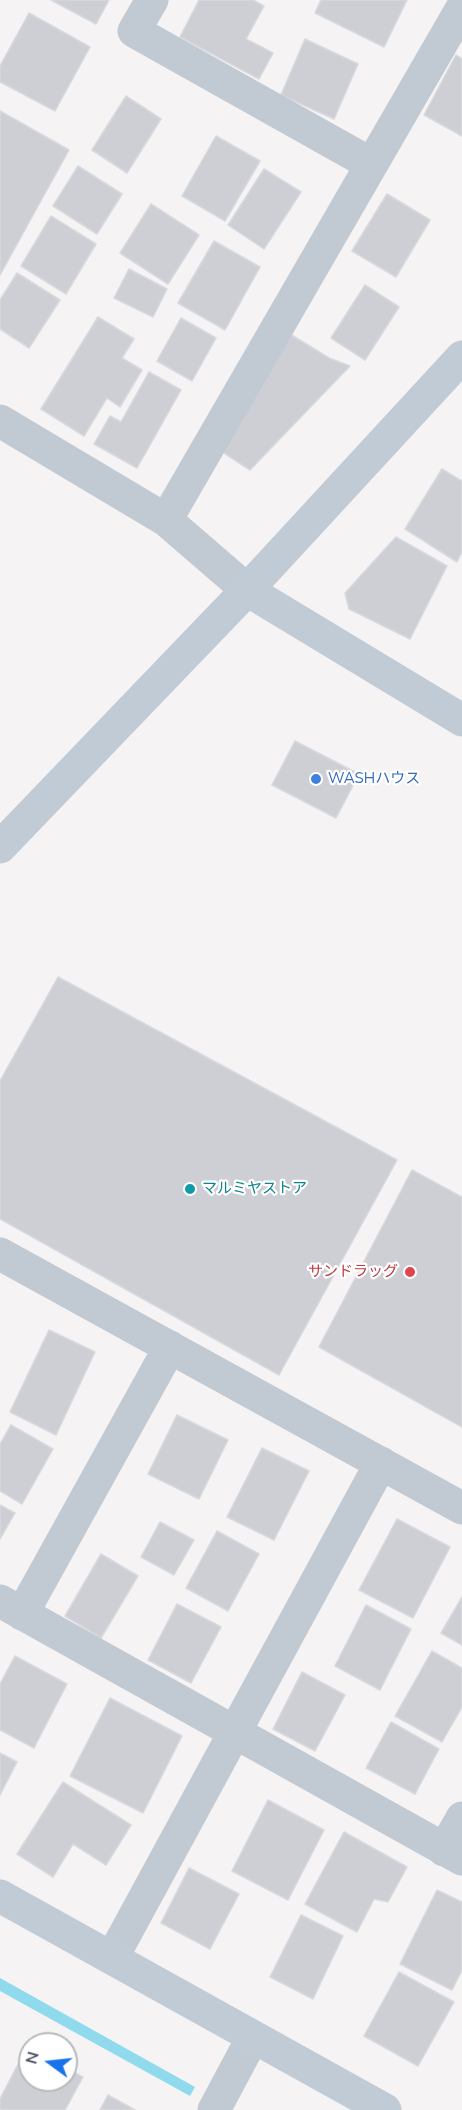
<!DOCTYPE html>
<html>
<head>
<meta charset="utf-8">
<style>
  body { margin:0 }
  #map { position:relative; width:462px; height:2110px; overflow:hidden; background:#f5f3f3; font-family:"Nunito Sans",sans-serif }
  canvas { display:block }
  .north { position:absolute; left:18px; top:2032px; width:60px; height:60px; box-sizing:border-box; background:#fff; border:2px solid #b7bbc0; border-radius:50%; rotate:285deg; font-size:16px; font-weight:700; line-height:24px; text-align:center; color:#4a5661 }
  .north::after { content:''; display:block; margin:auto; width:21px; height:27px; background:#1a73e8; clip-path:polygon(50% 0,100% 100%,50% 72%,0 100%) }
</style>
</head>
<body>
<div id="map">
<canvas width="462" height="2110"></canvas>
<div class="north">N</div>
</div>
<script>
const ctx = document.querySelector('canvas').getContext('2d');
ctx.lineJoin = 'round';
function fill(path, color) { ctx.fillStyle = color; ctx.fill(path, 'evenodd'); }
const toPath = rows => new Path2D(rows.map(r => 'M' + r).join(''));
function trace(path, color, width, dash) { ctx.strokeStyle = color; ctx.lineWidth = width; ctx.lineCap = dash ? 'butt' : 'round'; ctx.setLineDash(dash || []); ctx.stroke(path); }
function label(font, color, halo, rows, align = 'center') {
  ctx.font = font + ' "Nunito Sans","Noto Sans JP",sans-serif'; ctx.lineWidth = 4.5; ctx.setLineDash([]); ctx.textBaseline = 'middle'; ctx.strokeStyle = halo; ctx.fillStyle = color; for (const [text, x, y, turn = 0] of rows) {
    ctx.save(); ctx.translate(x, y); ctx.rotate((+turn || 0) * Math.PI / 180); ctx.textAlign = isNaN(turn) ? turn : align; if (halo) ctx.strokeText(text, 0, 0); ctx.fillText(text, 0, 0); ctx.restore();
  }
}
fill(toPath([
  [0,1978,195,2087,190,2096,0,1991]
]), '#90daee');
const building = toPath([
  [51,0,109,0,96,24,51,0],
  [199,0,253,0,264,6,246,39,273,53,259,79,180,37,199,0],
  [321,0,407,0,384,47,315,13,321,0],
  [29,13,90,47,55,111,0,82,0,66,29,13],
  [305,39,358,64,334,119,281,95,305,39],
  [456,55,462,59,462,136,424,115,456,55],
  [126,96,161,119,127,173,92,150,126,96],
  [0,111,69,150,0,275,0,111],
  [216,136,260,161,225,221,182,196,216,136],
  [78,166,122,194,97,234,53,206,78,166],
  [264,169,301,192,264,249,228,225,264,169],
  [387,194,430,220,396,277,352,251,387,194],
  [151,204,199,235,168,284,120,253,151,204],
  [51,216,96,244,66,294,21,266,51,216],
  [214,241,260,267,225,330,178,303,214,241],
  [129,269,167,289,153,317,114,298,129,269],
  [17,273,60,300,29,348,0,329,0,300,17,273],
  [365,285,399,307,365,360,331,338,365,285],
  [98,317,134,339,122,358,142,370,120,407,107,398,84,436,41,409,98,317],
  [181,318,216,338,192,381,157,361,181,318],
  [290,334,329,358,350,366,250,470,221,451,290,334],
  [149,372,181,390,137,468,94,444,110,416,121,422,149,372],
  [442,469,462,481,462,552,457,562,405,529,442,469],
  [396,537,447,566,410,639,349,609,345,593,396,537],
  [295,741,359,774,336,818,272,785,295,741],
  [58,977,397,1160,279,1375,0,1219,0,1081,58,977],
  [412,1170,462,1197,462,1427,319,1347,412,1170],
  [49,1330,95,1352,56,1435,10,1412,49,1330],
  [177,1415,228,1440,199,1499,148,1474,177,1415],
  [11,1425,53,1449,22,1504,0,1491,0,1444,11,1425],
  [262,1448,309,1471,274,1540,227,1517,262,1448],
  [0,1505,15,1513,0,1539,0,1505],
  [397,1519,450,1547,413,1618,359,1590,397,1519],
  [160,1522,194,1540,174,1575,141,1557,160,1522],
  [217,1531,259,1554,228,1611,186,1588,217,1531],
  [101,1554,138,1576,101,1638,65,1616,101,1554],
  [462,1597,462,1645,441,1633,462,1597],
  [177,1604,221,1627,191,1683,148,1660,177,1604],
  [366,1605,411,1629,380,1690,335,1666,366,1605],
  [432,1651,462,1668,462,1707,442,1742,395,1716,432,1651],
  [15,1656,67,1684,34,1748,0,1730,0,1684,15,1656],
  [302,1672,345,1695,315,1751,273,1729,302,1672],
  [110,1698,182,1736,143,1813,70,1776,110,1698],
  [391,1722,439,1749,415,1794,366,1768,391,1722],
  [0,1753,17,1762,0,1795,0,1753],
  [63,1782,131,1825,106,1865,73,1844,53,1877,17,1854,63,1782],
  [268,1800,324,1830,288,1900,232,1871,268,1800],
  [344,1832,407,1867,388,1902,374,1899,357,1932,305,1904,344,1832],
  [189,1868,239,1894,210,1949,161,1923,189,1868],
  [437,1890,462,1902,462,1970,452,1990,400,1964,437,1890],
  [301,1915,343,1936,313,1999,270,1977,301,1915],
  [399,1972,454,2002,418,2066,364,2036,399,1972],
  [27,2047,30,2049,30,2080,66,2080,66,2068,83,2077,65,2110,0,2110,0,2099,27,2047],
  [108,2095,135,2110,100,2110,108,2095]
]);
fill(building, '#cdcfd5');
trace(building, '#d7d9de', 1.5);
trace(toPath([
  [152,0,134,31,371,164],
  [0,421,166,520,247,590],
  [166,520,462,8],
  [0,1254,462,1508],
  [0,1601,462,1859],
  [22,1614,170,1347],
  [444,1850,462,1818],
  [112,1958,381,1463],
  [214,2110,253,2037]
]), '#c1cad2', 33);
trace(toPath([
  [247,590,462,720],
  [0,847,247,590,462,357],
  [0,1896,385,2110]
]), '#c1cbd6', 33);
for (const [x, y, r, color] of [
  [316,779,6,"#3f7fe0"],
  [190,1189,6,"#0f9aa8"],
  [410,1272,6,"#e0444e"]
]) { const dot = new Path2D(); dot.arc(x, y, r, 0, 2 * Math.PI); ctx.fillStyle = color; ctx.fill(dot); trace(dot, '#fff', 2); }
label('15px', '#366cbe', '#fff', [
  ["WASHハウス",328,779]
], 'left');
label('15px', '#0d838f', '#fff', [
  ["マルミヤストア",202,1189]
], 'left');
label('15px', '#be3a42', '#fff', [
  ["サンドラッグ",398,1272]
], 'right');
</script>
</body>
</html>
